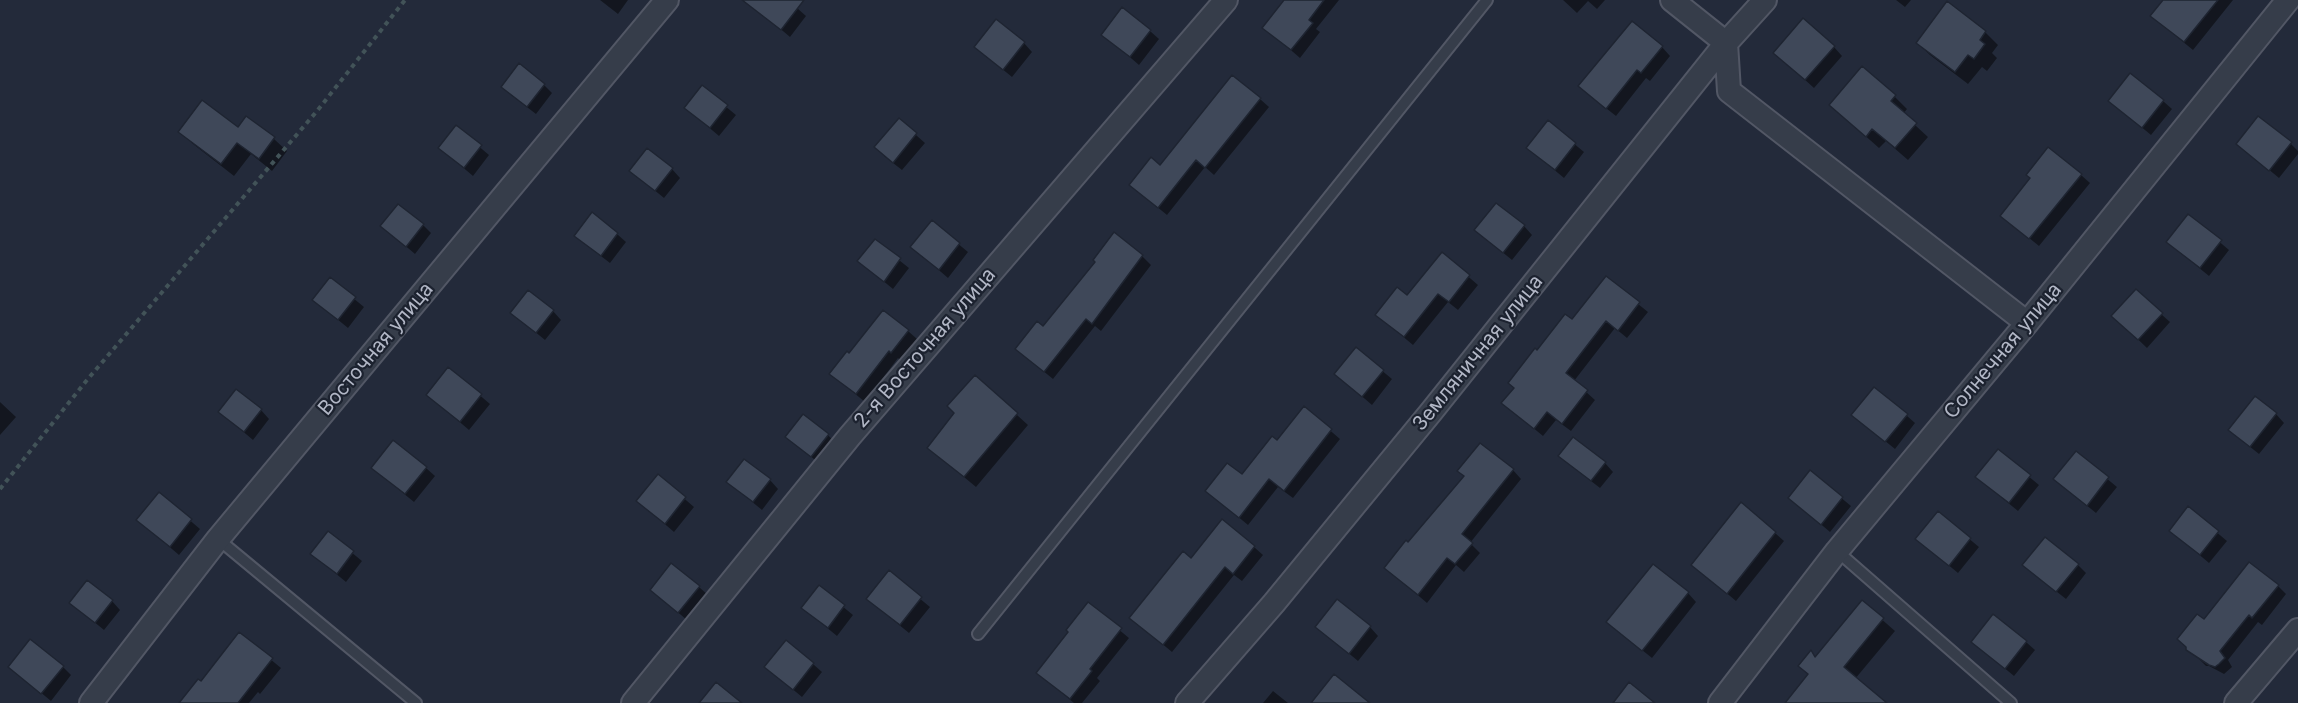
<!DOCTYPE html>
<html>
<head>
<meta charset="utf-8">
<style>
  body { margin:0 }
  canvas { display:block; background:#232a3a }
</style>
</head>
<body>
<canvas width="2298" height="703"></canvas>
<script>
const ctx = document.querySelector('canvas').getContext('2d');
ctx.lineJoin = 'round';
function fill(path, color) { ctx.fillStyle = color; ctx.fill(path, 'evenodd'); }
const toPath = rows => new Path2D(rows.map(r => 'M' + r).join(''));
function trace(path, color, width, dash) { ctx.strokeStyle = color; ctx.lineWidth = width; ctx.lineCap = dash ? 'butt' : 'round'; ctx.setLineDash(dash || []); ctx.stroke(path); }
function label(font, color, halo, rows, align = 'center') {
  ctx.font = font + ' Inter,sans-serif'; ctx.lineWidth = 4.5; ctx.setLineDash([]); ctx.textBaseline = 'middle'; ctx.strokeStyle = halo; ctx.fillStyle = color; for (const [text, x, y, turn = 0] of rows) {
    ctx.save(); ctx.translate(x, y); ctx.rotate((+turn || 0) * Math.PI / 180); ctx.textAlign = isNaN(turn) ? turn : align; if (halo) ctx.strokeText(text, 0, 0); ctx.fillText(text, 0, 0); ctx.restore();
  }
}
fill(toPath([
  [600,0,628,0,618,14],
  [764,0,788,0,806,16,790,37,757,9],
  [1285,0,1339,0,1316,29,1320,32,1300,58,1264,27],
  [1563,0,1605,0,1597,9,1588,1,1577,13],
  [1896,0,1911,0,1905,7],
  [2165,0,2233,0,2193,50,2161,24],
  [1947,3,1985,32,1998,45,1992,53,1997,58,1987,71,1982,67,1968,84,1930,55,1917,43],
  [1150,31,1159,39,1139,65,1103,34],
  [1024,43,1032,52,1012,77,985,55],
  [1662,47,1670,56,1650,81,1646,78,1616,116,1588,94],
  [1834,47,1842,56,1814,88,1784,61],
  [544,85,552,93,536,114,511,95],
  [702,87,736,115,719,136,686,108],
  [1894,96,1907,109,1903,114,1928,137,1908,160,1886,141,1879,148,1844,117],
  [1260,99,1269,107,1214,175,1205,167,1167,215,1140,193,1161,167],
  [2110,101,2163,101,2172,109,2151,135],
  [247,118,274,139,287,151,272,171,251,154,234,176,193,144,180,132,238,129],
  [899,120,925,143,902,170,884,156],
  [1548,122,1584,152,1564,178,1528,148],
  [456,127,489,155,473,176,440,148],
  [2238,144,2291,144,2298,151,2298,154,2279,178],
  [672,169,680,178,664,198,631,171],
  [2081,175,2090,183,2039,246,2002,216],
  [2189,216,2229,250,2209,276,2177,250],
  [932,222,968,252,948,278,912,247],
  [423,225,431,233,415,254,382,226],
  [1524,226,1532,235,1512,260,1485,238],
  [617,234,626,242,610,263,585,244],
  [875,241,909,268,893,289,859,261],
  [1442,254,1478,285,1458,310,1448,302,1413,345,1377,315,1408,297],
  [1142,256,1151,265,1101,331,1095,326,1053,379,1026,357],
  [1606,278,1648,312,1627,338,1615,328,1574,381,1595,400,1571,431,1556,420,1543,436,1503,403,1538,353,1572,322],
  [330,279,364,307,348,328,314,300],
  [553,311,561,320,545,340,512,313],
  [2161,314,2170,322,2147,348,2122,324],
  [908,331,917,339,900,360,898,358,865,402,831,374,850,355],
  [1356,349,1392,379,1372,405,1336,374],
  [449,369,490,404,469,430,428,395],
  [975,377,1028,425,976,487,929,448,956,413],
  [0,402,16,417,0,435],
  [1304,408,1340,439,1293,498,1278,487,1248,525,1207,491,1242,476,1277,442],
  [261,410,269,419,253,440,220,412],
  [2276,414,2284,423,2259,454,2239,438],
  [1853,415,1906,415,1915,423,1895,449],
  [828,435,836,444,820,464,787,437],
  [1998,451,2039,485,2018,511,1986,485],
  [2076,453,2117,487,2096,513,2064,487],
  [1605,463,1613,472,1600,488,1569,464],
  [426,468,435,476,414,502,382,476],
  [1513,470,1521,479,1470,543,1480,553,1464,572,1456,565,1427,603,1386,568,1409,544],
  [1810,472,1851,506,1830,532,1790,498],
  [658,476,694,507,674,532,638,501],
  [770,480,778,489,762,510,728,482],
  [159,494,200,529,179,555,138,520],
  [2189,509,2227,541,2209,563,2171,531],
  [1938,513,1979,547,1958,573,1917,539],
  [328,533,362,561,346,582,312,554],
  [1775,533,1784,541,1736,601,1693,565],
  [1254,547,1263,555,1242,581,1234,575,1172,652,1131,618,1191,560],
  [2078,565,2086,573,2066,599,2033,573],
  [889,573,930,607,909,633,877,607],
  [2278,586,2286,594,2262,625,2258,622,2228,660,2232,667,2224,674,2209,666,2206,666,2179,639,2204,621],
  [699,587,708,595,688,621,652,590],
  [819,587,853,615,837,636,803,608],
  [1688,593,1696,602,1652,658,1617,630],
  [112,601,120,610,104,630,71,603],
  [1862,602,1895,631,1855,679,1884,703,1787,703,1809,675,1800,666,1811,653,1816,658],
  [1088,604,1129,638,1097,678,1100,681,1082,703,1074,703,1047,681,1070,632],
  [1317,627,1370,627,1378,636,1358,661],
  [240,634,281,668,260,694,258,692,249,703,181,703,201,683],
  [1973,642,2026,642,2035,650,2014,676],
  [813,664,822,672,802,697,766,667],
  [10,667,63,667,71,675,51,701],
  [1273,691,1288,703,1263,703]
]), '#0007');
const building = toPath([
  [742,0,804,0,781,30,742,0],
  [1284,0,1324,0,1309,20,1313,23,1291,50,1262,28,1284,0],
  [2163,0,2218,0,2184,42,2150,16,2163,0],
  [1947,1,1986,31,1980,40,1985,44,1974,59,1968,55,1955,72,1916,43,1947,1],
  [1122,7,1151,30,1130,57,1101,35,1122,7],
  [1803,18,1835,46,1805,80,1773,53,1803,18],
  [996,19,1025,42,1003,70,974,47,996,19],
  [1632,21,1663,46,1641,73,1637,70,1606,109,1578,86,1632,21],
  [519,63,545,84,527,107,501,87,519,63],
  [1862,66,1896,95,1891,101,1917,123,1895,148,1872,129,1866,137,1829,105,1862,66],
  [2130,73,2164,100,2142,128,2108,101,2130,73],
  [1232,75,1261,98,1205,168,1196,160,1158,208,1129,185,1151,157,1160,165,1232,75],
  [702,85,728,105,710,128,684,108,702,85],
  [202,100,238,127,246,116,275,137,259,159,237,143,221,164,178,132,202,100],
  [2258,116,2292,142,2269,171,2236,144,2258,116],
  [899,118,917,133,893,163,874,147,899,118],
  [1548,120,1576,143,1555,170,1526,148,1548,120],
  [456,125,482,145,464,168,438,148,456,125],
  [2048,147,2082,174,2029,239,2000,216,2030,178,2026,175,2048,147],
  [647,148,673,168,655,191,629,171,647,148],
  [1496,203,1525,225,1503,253,1474,230,1496,203],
  [398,204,424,224,406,247,380,226,398,204],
  [592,212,618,233,601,256,574,236,592,212],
  [2188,214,2222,240,2200,268,2166,242,2188,214],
  [932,220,960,243,939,270,910,247,932,220],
  [1114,232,1143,255,1092,324,1086,319,1044,372,1015,349,1037,321,1043,326,1095,262,1093,260,1114,232],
  [875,239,901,258,884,282,857,261,875,239],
  [1442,252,1470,275,1449,302,1438,294,1404,337,1375,315,1397,287,1407,295,1442,252],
  [1606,276,1640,302,1618,331,1606,321,1566,373,1588,390,1562,424,1547,412,1534,429,1501,403,1514,388,1508,383,1535,348,1537,350,1565,314,1572,319,1606,276],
  [330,277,356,297,338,320,312,300,330,277],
  [2136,289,2163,313,2138,340,2111,316,2136,289],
  [528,290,554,310,536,333,510,313,528,290],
  [883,310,909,330,891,353,889,351,856,394,829,374,847,351,849,353,883,310],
  [1356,347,1384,370,1362,397,1334,374,1356,347],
  [448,367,482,394,460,422,426,395,448,367],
  [975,375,1018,413,964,477,927,448,954,413,947,406,975,375],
  [1874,387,1908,414,1885,442,1851,415,1874,387],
  [236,389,262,409,244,432,218,412,236,389],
  [2255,396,2277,413,2250,447,2228,430,2255,396],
  [1304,406,1332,429,1284,491,1269,479,1239,518,1205,491,1227,463,1242,474,1272,436,1277,440,1304,406],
  [803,414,829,434,811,457,785,437,803,414],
  [1573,437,1606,462,1591,481,1558,456,1573,437],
  [393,440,427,467,405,494,371,468,393,440],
  [1480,443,1514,469,1462,534,1473,543,1455,564,1447,558,1418,595,1384,568,1406,540,1408,542,1464,476,1457,471,1480,443],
  [1998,449,2031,475,2009,503,1975,477,1998,449],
  [2076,451,2109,477,2087,506,2053,479,2076,451],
  [744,459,771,479,753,502,726,482,744,459],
  [1810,470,1843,497,1821,525,1788,498,1810,470],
  [658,474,686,497,665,524,636,501,658,474],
  [159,492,192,519,170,547,136,520,159,492],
  [1741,502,1776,532,1727,594,1691,565,1741,502],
  [2188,506,2219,531,2200,555,2169,531,2188,506],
  [1938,511,1971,538,1949,566,1915,539,1938,511],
  [1222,519,1255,546,1233,574,1225,567,1163,645,1129,618,1183,551,1191,558,1222,519],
  [328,531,354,551,337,574,310,554,328,531],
  [2045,537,2079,564,2056,592,2022,565,2045,537],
  [2249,562,2279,585,2252,618,2249,615,2220,651,2225,658,2219,664,2215,667,2209,665,2186,650,2186,647,2177,639,2197,614,2204,619,2249,562],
  [671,563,700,586,678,613,650,590,671,563],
  [1653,564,1689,592,1642,651,1606,622,1653,564],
  [889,570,922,597,900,625,866,599,889,570],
  [87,580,113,600,95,623,69,603,87,580],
  [819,585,845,605,828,628,801,608,819,585],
  [1337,599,1371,626,1349,654,1315,627,1337,599],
  [1862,600,1884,618,1844,667,1887,703,1785,703,1808,674,1798,666,1811,650,1815,657,1862,600],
  [1088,602,1122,628,1090,669,1092,671,1070,699,1036,673,1068,632,1066,630,1088,602],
  [1993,614,2027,641,2005,669,1971,642,1993,614],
  [239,632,273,658,238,703,179,703,198,679,201,681,239,632],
  [30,639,64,666,41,694,8,667,30,639],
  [786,640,814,663,793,690,764,667,786,640],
  [1334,674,1370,703,1311,703,1334,674],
  [716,682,742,703,699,703,716,682],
  [1629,682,1655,703,1613,703,1629,682]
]);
fill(building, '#3f4859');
trace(building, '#1e2431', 1.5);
const service = toPath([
  [218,539,416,703],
  [1837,551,2011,703],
  [978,634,1487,0]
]);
const minor = toPath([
  [1672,0,1726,43,1729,91,2027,323],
  [91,703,218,539,667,0],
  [633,703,850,436,1226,0],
  [1187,703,1274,603,1431,412,1726,43,1765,0],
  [1720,703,1837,551,2027,323,2288,0],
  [2236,703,2298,630]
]);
trace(service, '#525765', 14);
trace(minor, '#525765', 26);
trace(toPath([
  [0,489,87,380,317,111,405,0]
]), '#425358', 4, [4.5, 4.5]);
trace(service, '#363d4a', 10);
trace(minor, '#363d4a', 22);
label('20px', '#b2b7c6', '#1c222f', [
  ["2-я Восточная улица",925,348,-49],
  ["Восточная улица",376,349,-50],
  ["Солнечная улица",2003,351,-50],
  ["Земляничная улица",1478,353,-51]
]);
</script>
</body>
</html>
